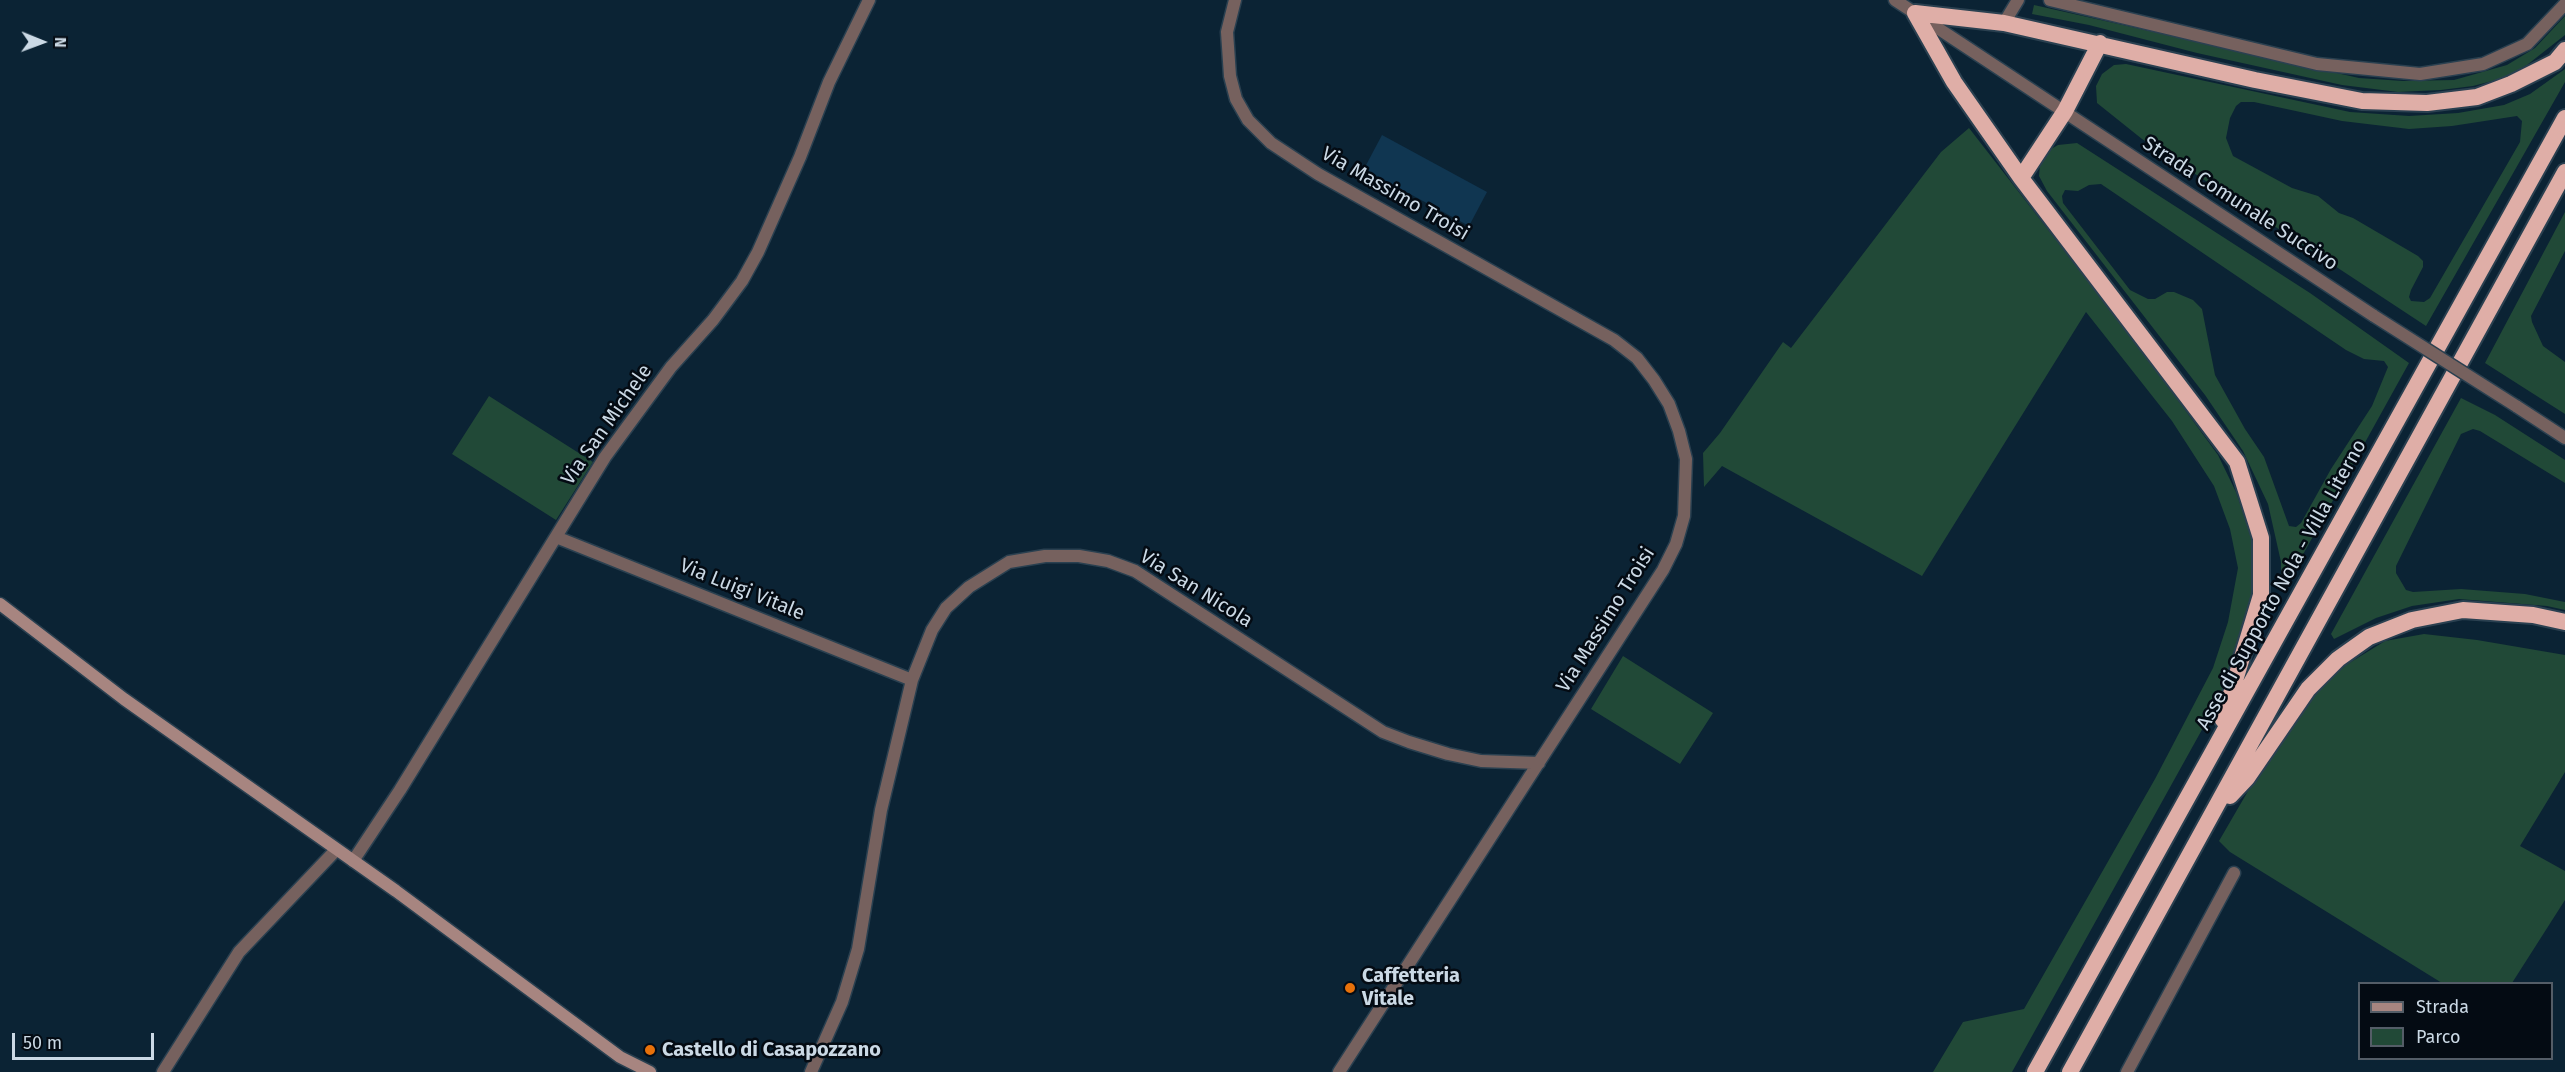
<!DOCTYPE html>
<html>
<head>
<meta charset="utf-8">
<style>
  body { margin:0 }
  #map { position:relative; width:2565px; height:1072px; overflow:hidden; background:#0b2334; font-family:"Fira Sans",sans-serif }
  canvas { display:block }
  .legend { position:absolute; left:2358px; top:982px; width:195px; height:78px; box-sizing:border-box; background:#040b13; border:2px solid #545d67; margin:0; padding:8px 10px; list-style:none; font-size:18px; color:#cbd9e5 }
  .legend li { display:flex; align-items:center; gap:12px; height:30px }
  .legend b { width:30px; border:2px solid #545d67 }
  .north { position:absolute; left:12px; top:12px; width:60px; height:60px; -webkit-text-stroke:4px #040b13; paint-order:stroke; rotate:91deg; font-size:16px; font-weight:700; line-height:24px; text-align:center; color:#cbd9e5 }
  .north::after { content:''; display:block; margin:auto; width:21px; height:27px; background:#cbd9e5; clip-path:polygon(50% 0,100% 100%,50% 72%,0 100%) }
  .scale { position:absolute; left:12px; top:1033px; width:142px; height:27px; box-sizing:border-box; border:3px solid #cbd9e5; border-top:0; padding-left:8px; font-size:18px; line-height:21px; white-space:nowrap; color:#cbd9e5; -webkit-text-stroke:4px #040b13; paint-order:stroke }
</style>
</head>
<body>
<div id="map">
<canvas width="2565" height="1072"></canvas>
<ul class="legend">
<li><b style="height:8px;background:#a78580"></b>Strada</li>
<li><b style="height:16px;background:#214937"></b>Parco</li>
</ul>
<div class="north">N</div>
<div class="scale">50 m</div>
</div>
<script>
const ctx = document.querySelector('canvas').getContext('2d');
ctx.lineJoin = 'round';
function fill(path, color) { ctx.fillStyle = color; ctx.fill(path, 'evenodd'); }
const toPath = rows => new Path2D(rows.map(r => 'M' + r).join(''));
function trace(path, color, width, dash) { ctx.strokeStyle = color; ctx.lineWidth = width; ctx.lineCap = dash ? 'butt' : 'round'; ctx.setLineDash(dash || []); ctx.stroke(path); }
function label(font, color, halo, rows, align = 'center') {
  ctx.font = font + ' "Fira Sans",sans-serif'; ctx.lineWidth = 5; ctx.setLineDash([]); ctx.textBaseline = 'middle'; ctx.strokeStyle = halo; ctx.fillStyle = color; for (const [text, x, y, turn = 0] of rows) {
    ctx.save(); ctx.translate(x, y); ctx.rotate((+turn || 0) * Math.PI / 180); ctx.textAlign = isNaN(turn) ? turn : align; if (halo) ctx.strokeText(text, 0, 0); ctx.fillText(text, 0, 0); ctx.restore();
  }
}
fill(toPath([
  [2034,5,2359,78,2403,81,2454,80,2507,65,2535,48,2565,16,2565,35,2527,65,2504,78,2473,86,2441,90,2398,92,2342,85,2197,53,2089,25,2032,14],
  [2126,64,2350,112,2409,116,2458,113,2504,105,2530,94,2565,69,2565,82,2426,326,2142,139,2097,103,2096,86,2102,74,2114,65],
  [2241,102,2254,102,2342,121,2409,129,2452,126,2517,116,2522,121,2520,142,2430,298,2424,302,2411,301,2409,297,2411,290,2423,267,2423,261,2418,256,2353,218,2339,213,2318,196,2292,188,2233,156,2226,138,2230,118,2236,106],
  [1969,128,2137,344,2218,455,2236,492,2252,539,2256,565,2253,606,2219,699,2012,1072,1933,1072,1963,1022,2024,1009,2155,779,2213,668,2228,622,2238,568,2230,529,2214,486,2172,421,2086,312,1922,576,1722,466,1704,487,1703,453,1720,433,1783,342,1791,348,1941,152],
  [2077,143,2310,293,2409,363,2285,587,2281,586,2281,562,2268,504,2243,451,2205,395,2047,191,2039,176,2040,164,2051,149,2058,145],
  [2101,184,2346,350,2364,359,2384,361,2388,367,2372,406,2331,469,2301,523,2296,527,2289,526,2264,457,2245,429,2215,375,2202,309,2193,300,2174,292,2167,292,2155,299,2148,299,2130,290,2063,203,2062,196,2065,190,2078,191,2089,185],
  [2565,212,2565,251,2531,316,2532,322,2543,346,2565,362,2565,414,2485,363],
  [489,396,593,462,556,520,452,454],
  [2461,398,2495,415,2565,460,2565,483,2480,431,2473,429,2461,434,2396,566,2396,573,2406,590,2413,592,2461,589,2525,594,2565,602,2565,610,2547,606,2459,599,2412,606,2376,618,2334,639,2331,634],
  [2424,634,2477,640,2565,655,2565,772,2520,846,2565,871,2565,900,2512,983,2442,983,2230,852,2219,841,2266,760,2321,687,2346,665,2385,641],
  [1623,656,1713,713,1680,764,1591,709]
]), '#214937');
fill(toPath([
  [1382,135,1487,192,1469,226,1364,169]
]), '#103651');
const minor = toPath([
  [1235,0,1227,32,1230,76,1236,99,1248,120,1271,143,1318,174,1614,340,1637,358,1654,380,1669,404,1679,431,1686,459,1684,516,1676,544,1663,570,1339,1072],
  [1895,0,2374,316],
  [2050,0,2317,64,2420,74,2483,64,2527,44,2565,4],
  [2004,23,2018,0],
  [2516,406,2565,438],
  [556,537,912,680],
  [353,861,400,790,605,457,671,367,713,320,742,281,758,252,800,157,829,82,869,0],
  [163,1072,239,952,336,850],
  [811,1072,842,1002,858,949,881,810,912,680,932,630,946,608,969,587,1009,562,1045,556,1079,556,1108,561,1135,571,1383,732,1409,742,1448,754,1481,761,1539,763],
  [2127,1072,2234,873]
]);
const secondary = toPath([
  [0,604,124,699,396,891,620,1057,650,1072]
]);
const trunk = toPath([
  [1915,13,1954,82,2021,178,2237,462,2261,538,2261,595,2223,720],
  [1915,13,2004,23,2255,80,2362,101,2427,103,2477,97,2511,84,2555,62,2565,50],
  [2021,178,2065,111,2100,43],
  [2230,796,2247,778,2308,689,2338,659,2369,637,2412,620,2463,610,2533,615,2565,622],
  [2035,1072,2565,118],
  [2070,1072,2565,172]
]);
trace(minor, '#2a4050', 15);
trace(secondary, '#2a4050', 15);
trace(trunk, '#2a4050', 20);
trace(minor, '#76615e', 12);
trace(secondary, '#a78580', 12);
trace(trunk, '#dfaea7', 16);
const minorBridge = toPath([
  [2374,316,2516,406]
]);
trace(minorBridge, '#2a4050', 15, []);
trace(minorBridge, '#76615e', 12);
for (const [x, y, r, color] of [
  [1350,988,6,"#e8710a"],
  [650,1050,6,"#e8710a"]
]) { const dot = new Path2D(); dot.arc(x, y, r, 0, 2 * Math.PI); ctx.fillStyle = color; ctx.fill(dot); trace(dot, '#040b13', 2); }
label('20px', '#cbd9e5', '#040b13', [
  ["Via Massimo Troisi",1395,194,30],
  ["Strada Comunale Succivo",2240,204,33],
  ["Via San Michele",607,425,-55],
  ["Asse di Supporto Nola - Villa Literno",2282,585,-61],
  ["Via San Nicola",1196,589,32],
  ["Via Luigi Vitale",742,590,22],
  ["Via Massimo Troisi",1606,620,-58]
]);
label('bold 20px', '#cbd9e5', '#040b13', [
  ["Caffetteria",1362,976],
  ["Vitale",1362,999],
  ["Castello di Casapozzano",662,1050]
], 'left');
</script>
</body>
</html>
